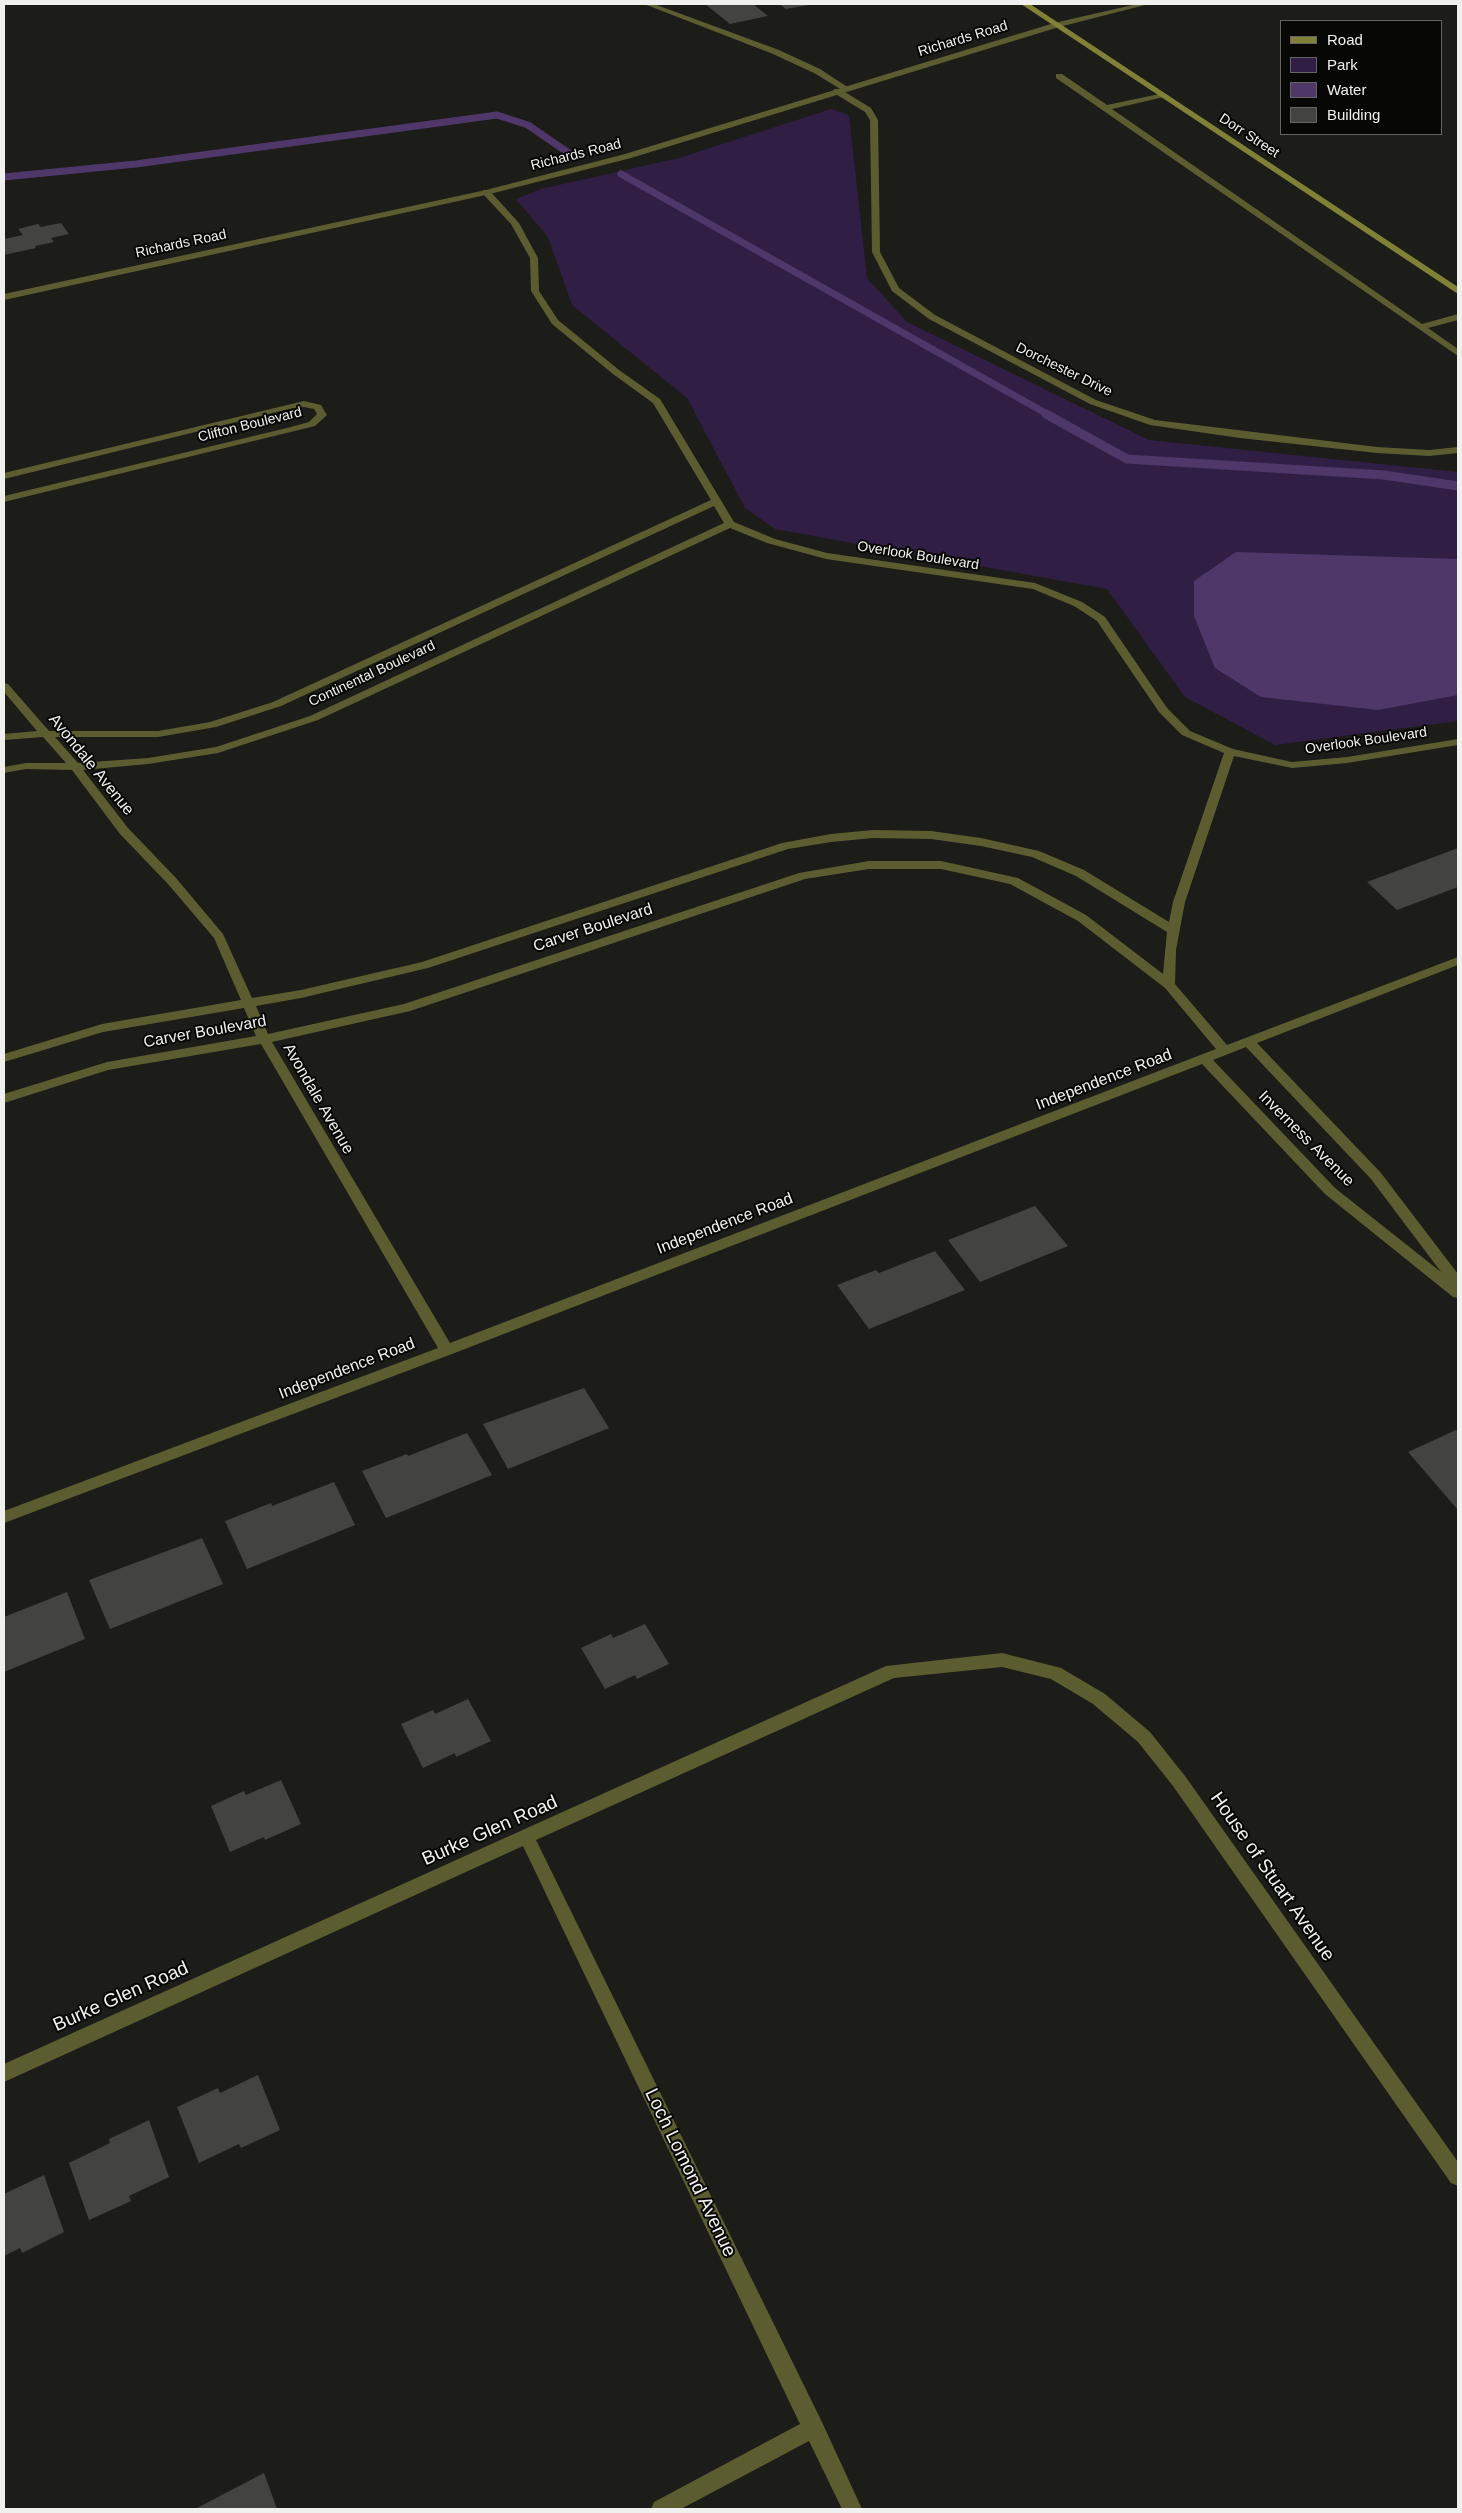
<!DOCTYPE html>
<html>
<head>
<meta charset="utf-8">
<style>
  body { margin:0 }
  #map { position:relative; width:1462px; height:2513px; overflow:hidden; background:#1c1c19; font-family:Arial,sans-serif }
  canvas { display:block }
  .frame { position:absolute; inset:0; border:5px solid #f0f0ee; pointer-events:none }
  .legend { position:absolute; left:1280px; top:20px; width:162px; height:115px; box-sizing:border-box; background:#070706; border:1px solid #646463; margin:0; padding:6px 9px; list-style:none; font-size:15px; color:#f0f0ee }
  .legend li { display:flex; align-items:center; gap:10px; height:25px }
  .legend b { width:25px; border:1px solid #646463 }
</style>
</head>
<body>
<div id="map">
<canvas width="1462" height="2513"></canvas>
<div class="frame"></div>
<ul class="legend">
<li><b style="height:6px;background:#7f8236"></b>Road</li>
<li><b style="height:14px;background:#311e45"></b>Park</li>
<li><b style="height:14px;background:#4f3869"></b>Water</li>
<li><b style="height:14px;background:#43433f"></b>Building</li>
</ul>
</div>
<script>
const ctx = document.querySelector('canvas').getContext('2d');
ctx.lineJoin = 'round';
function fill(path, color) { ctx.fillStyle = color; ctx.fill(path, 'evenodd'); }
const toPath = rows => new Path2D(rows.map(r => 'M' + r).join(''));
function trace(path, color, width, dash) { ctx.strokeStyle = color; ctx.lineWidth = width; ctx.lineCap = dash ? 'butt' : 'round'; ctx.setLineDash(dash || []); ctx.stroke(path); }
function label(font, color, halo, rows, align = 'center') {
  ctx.font = font + ' Arial,sans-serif'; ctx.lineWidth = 4; ctx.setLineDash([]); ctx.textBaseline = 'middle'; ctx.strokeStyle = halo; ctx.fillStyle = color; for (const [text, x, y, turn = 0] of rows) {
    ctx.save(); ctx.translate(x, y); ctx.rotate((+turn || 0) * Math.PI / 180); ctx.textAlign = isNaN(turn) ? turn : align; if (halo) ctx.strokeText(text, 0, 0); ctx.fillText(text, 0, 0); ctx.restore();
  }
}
fill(toPath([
  [831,109,849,115,867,278,907,322,1149,440,1458,472,1458,721,1275,745,1185,697,1107,589,775,529,745,508,687,398,572,305,548,237,516,199,541,189,679,158]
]), '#311e45');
fill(toPath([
  [1236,552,1458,559,1458,695,1378,710,1261,697,1215,668,1194,616,1194,581]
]), '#4f3869');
trace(toPath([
  [621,174,1049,415],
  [4,177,136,164,497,115,528,125,573,156]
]), '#4f3869', 7);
trace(toPath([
  [1046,414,1127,459,1384,475,1458,486]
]), '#4f3869', 9);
fill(toPath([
  [705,4,753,4,768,16,730,24],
  [779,4,809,4,809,5,786,9],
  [61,223,69,234,51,238,54,242,35,246,36,248,4,255,4,239,23,235,18,229,38,224,41,227],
  [1458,848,1458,887,1397,910,1367,882],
  [1035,1206,1068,1246,980,1282,948,1240],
  [935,1251,965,1290,869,1329,837,1285,876,1270,879,1273],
  [584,1388,609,1428,508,1469,483,1424],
  [1456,1430,1458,1432,1458,1510,1408,1452],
  [467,1433,492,1475,386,1518,362,1471,407,1454,408,1456],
  [334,1482,355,1525,247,1569,225,1521,271,1503,272,1506],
  [202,1538,223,1584,110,1629,89,1580],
  [67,1592,85,1639,4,1672,4,1617],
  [645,1624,669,1664,637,1679,635,1675,605,1689,581,1648,611,1634,613,1638],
  [468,1699,491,1741,456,1757,455,1753,423,1768,401,1724,433,1710,435,1714],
  [281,1780,301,1824,265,1840,264,1837,230,1852,211,1806,244,1791,246,1795],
  [258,2075,280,2130,241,2148,239,2144,199,2163,177,2107,218,2088,220,2093],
  [149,2120,169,2177,129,2196,131,2201,89,2220,69,2163,110,2143,109,2139],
  [44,2175,64,2232,22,2253,20,2248,4,2256,4,2194],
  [264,2473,277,2509,195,2509]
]), '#43433f');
fill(toPath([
  [644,4,654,4,779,50,820,69,849,88,842,90,814,73,773,54,644,4]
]), '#5b5d30');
fill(toPath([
  [1056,74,1062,74,1107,105,1164,93,1164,97,1112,109,1422,324,1458,314,1458,320,1428,328,1458,349,1458,356,1056,78,1056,74],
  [834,89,840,89,871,108,878,120,880,252,899,288,935,315,1096,400,1155,420,1377,447,1429,450,1458,447,1458,453,1429,456,1377,453,1240,438,1150,425,1090,404,929,319,892,291,872,252,870,120,865,112,834,93,834,89],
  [483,190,489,190,519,223,538,258,539,291,558,320,619,370,660,399,734,522,775,539,827,553,1035,583,1082,602,1105,617,1167,708,1190,731,1233,749,1292,762,1347,757,1458,739,1458,745,1347,763,1292,768,1234,756,1185,902,1176,950,1175,984,1227,1045,1458,957,1458,965,1257,1043,1381,1173,1458,1274,1458,1298,1453,1297,1325,1194,1202,1064,452,1354,4,1523,4,1511,438,1348,261,1044,108,1070,4,1103,4,1094,107,1062,256,1036,244,1008,103,1032,4,1062,4,1054,102,1024,241,1000,214,938,168,884,120,834,72,770,26,769,4,773,4,767,26,763,66,763,43,737,4,740,4,734,37,731,4,692,4,683,8,684,49,731,158,731,210,722,273,702,711,500,653,403,613,374,552,324,531,291,530,258,511,224,483,194,483,190],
  [714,506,724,523,310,716,216,747,148,758,78,763,55,737,158,737,216,727,281,706,714,506],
  [730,528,767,543,826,559,1033,589,1074,606,1097,621,1159,712,1182,735,1224,753,1173,902,1169,922,1084,870,1039,851,981,838,931,831,873,830,831,834,782,843,422,962,301,990,252,998,223,934,176,878,128,828,83,770,148,764,218,753,318,720,730,528],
  [873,838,931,839,981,846,1032,857,1076,876,1167,932,1163,974,1086,915,1018,878,941,861,869,861,799,873,404,1004,268,1034,256,1006,301,998,428,968,788,849,831,842,873,838],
  [869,869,941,869,1010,884,1078,921,1165,988,1216,1049,450,1343,272,1042,410,1011,805,879,869,869],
  [1246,1047,1371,1179,1441,1272,1335,1188,1213,1060,1246,1047],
  [304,401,321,405,327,415,315,426,4,502,4,496,291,427,309,422,317,414,314,409,304,407,289,409,4,479,4,473,304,401],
  [1002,1653,1061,1668,1105,1694,1150,1732,1185,1776,1458,2162,1458,2186,1451,2183,1173,1786,1138,1742,1093,1704,1051,1679,1002,1667,894,1678,536,1840,821,2420,862,2509,842,2509,809,2441,681,2509,651,2509,654,2502,800,2424,523,1846,4,2082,4,2064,886,1666,1002,1653]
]), '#5b5d30');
fill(toPath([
  [1137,4,1149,4,1059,27,631,158,486,195,4,300,4,294,486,190,625,154,1054,23,1137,4]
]), '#5b5d30');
fill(toPath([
  [1021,4,1030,4,1458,287,1458,294,1021,4]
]), '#7f8236');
label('14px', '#f0f0ee', '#070706', [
  ["Richards Road",963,39,-17],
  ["Dorr Street",1249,136,33],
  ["Richards Road",576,155,-14],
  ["Richards Road",181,244,-12],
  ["Dorchester Drive",1064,370,26],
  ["Clifton Boulevard",250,425,-14],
  ["Overlook Boulevard",918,556,9],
  ["Continental Boulevard",372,674,-25],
  ["Overlook Boulevard",1366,741,-8]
]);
label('16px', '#f0f0ee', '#070706', [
  ["Avondale Avenue",91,765,51],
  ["Carver Boulevard",593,928,-18],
  ["Carver Boulevard",205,1032,-10],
  ["Independence Road",1104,1080,-21],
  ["Avondale Avenue",318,1099,60],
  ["Inverness Avenue",1306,1139,45],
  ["Independence Road",725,1224,-21],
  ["Independence Road",347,1369,-21]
]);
label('19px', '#f0f0ee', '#070706', [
  ["Burke Glen Road",490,1831,-24],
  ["House of Stuart Avenue",1272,1877,55],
  ["Burke Glen Road",121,1997,-24],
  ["Loch Lomond Avenue",690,2173,64]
]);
</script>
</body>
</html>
